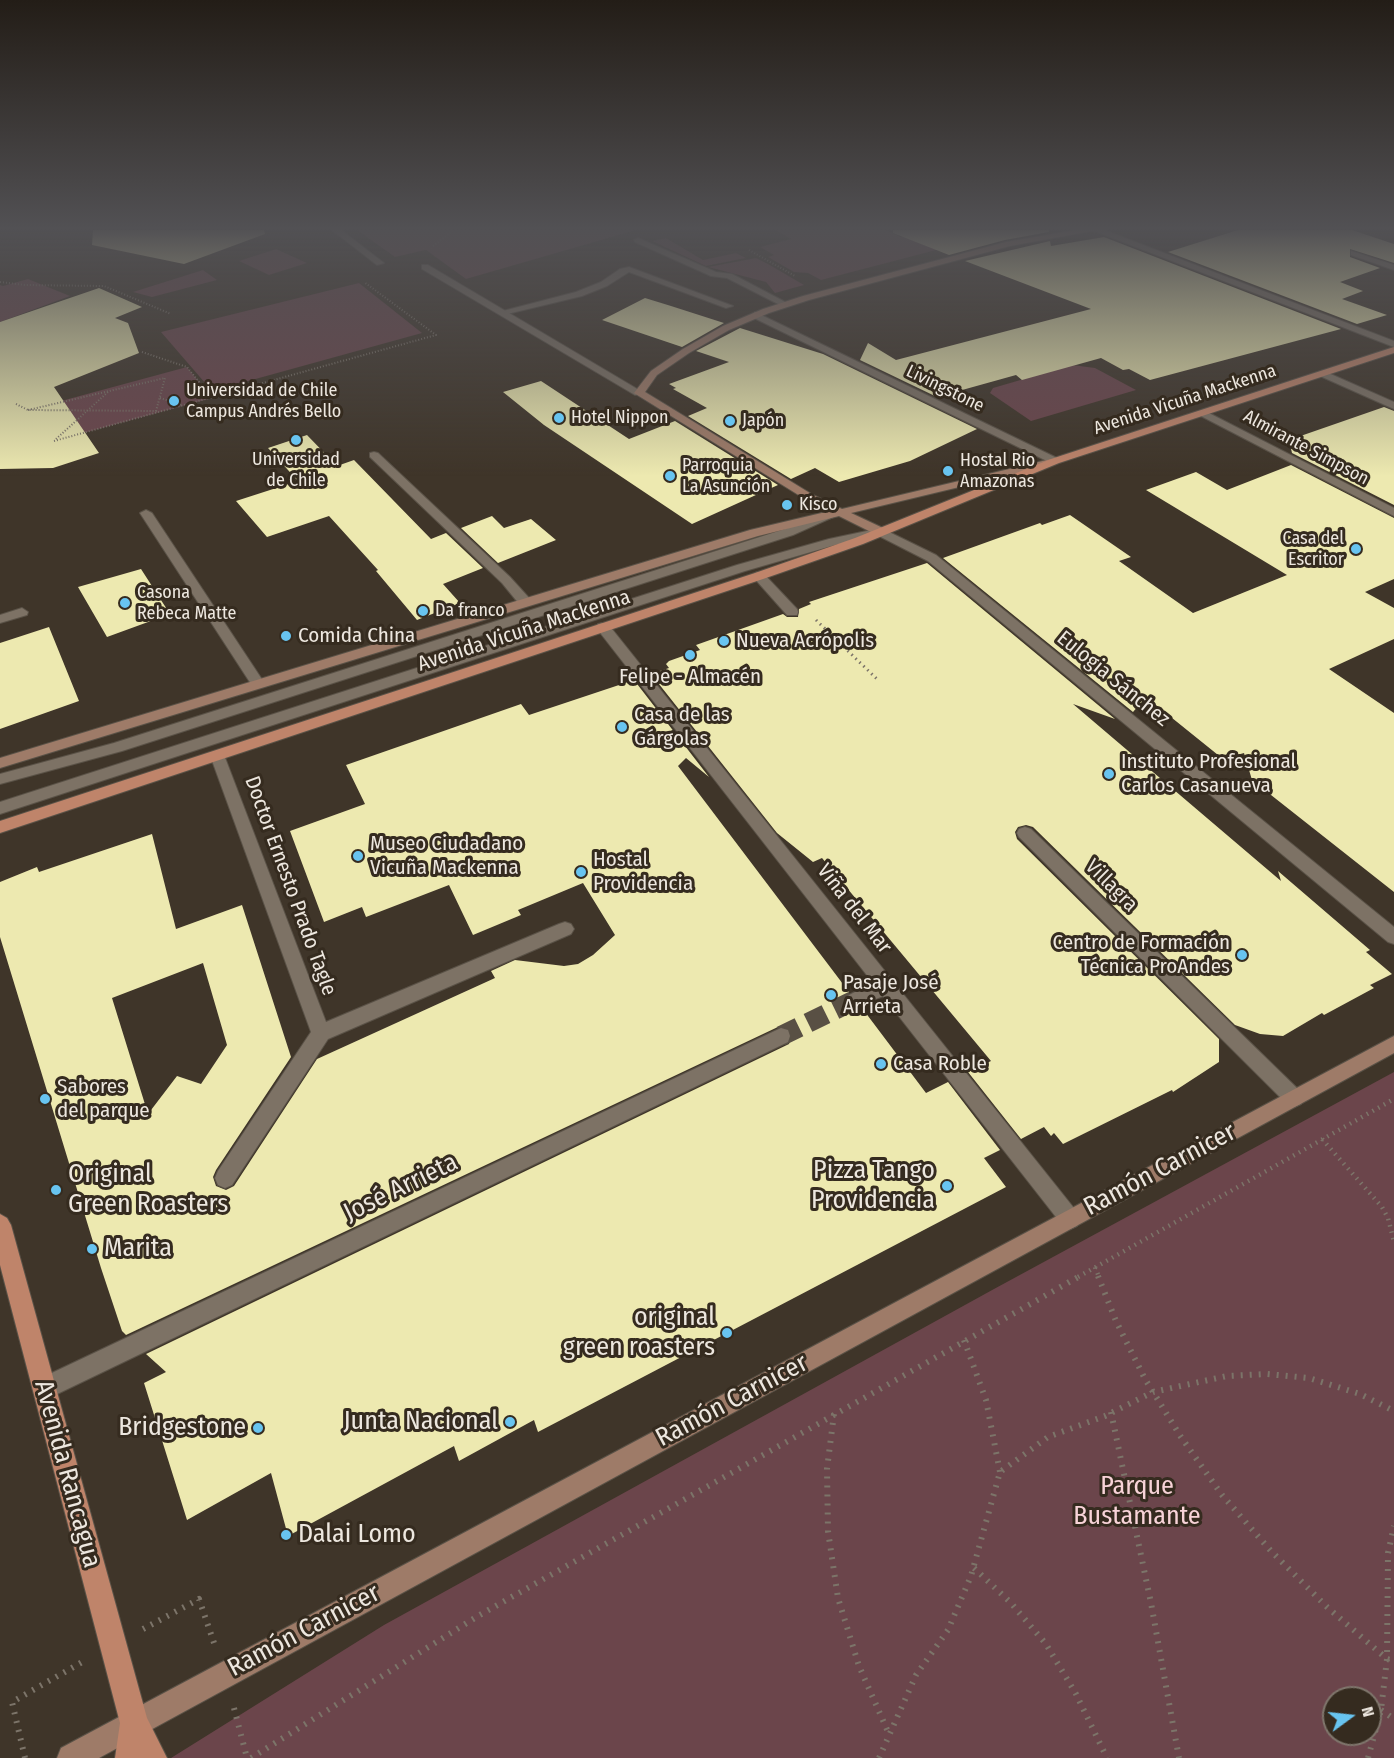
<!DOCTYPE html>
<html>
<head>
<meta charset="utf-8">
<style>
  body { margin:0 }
  #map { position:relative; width:1394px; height:1758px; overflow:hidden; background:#3f3529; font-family:"Fira Sans Condensed",sans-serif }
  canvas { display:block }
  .north { position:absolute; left:1322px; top:1686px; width:60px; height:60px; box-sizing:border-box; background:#352b1f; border:2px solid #7f766c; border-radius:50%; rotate:75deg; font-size:16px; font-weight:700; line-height:24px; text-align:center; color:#ede7df }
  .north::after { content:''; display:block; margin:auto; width:21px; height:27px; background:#68c4f0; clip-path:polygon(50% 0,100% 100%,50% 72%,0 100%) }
</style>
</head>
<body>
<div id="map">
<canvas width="1394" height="1758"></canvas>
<div class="north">N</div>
</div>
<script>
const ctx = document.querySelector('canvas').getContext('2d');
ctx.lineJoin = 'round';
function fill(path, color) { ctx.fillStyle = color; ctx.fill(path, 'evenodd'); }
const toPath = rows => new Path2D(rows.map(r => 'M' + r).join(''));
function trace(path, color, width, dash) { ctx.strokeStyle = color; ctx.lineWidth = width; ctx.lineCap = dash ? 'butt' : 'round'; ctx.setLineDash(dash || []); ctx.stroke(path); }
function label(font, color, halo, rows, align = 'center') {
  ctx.font = font + ' "Fira Sans Condensed",sans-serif'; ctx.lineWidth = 6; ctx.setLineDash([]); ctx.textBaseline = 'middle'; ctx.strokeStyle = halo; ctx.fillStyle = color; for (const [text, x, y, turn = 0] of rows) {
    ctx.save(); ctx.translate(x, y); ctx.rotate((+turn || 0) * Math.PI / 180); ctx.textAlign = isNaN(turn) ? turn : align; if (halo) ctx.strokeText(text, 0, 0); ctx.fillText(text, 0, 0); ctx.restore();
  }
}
fill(toPath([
  [357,230,636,230,466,279,426,250,395,257],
  [775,230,886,230,901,237,916,233,971,241,821,280,808,273,794,272,768,257,774,255,760,247,791,239],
  [666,238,703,260,736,253,746,258,706,266,652,241],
  [276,249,307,263,269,275,239,261],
  [756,258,768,264,804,285,775,293,766,282,708,267],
  [203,270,217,280,152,297,133,292],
  [28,279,70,296,0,322,0,285,3,286],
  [359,283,422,333,212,391,161,332],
  [1072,365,1095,368,1136,390,1031,421,990,393,993,388],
  [187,367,212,398,54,441,28,410],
  [1394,1072,1394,1758,171,1758,384,1625,994,1289],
  [1334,1698,1370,1698,1370,1734,1334,1734]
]), '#6b454b');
fill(toPath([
  [93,230,264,230,265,234,184,264,92,245],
  [893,230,1049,230,1049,232,1005,240,949,255,893,233],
  [1238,230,1352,230,1394,244,1394,263,1350,249,1350,257,1380,268,1340,282,1363,291,1342,299,1387,315,1357,324,1168,252],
  [1104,237,1341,329,1150,380,1129,369,1123,370,1101,358,1022,380,1016,375,937,397,860,360,868,343,896,360,1091,309,965,261,1050,241,1051,246],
  [99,288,142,307,115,318,128,323,139,353,54,387,99,453,53,468,0,469,0,322],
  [645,298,671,306,724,323,682,347,602,320],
  [740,328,823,354,977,429,910,461,839,482,815,468,791,479,688,416,707,408,673,389,676,388,669,384,729,362,696,351],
  [541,381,629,439,675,421,778,485,692,524,544,425,503,392],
  [1384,407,1394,411,1394,505,1292,453,1289,440],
  [307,435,337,466,354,460,431,539,446,533,483,568,443,584,460,603,417,620,376,571,378,570,329,516,267,537,236,501,298,481,268,448],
  [1291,465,1394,518,1394,579,1365,592,1394,608,1394,639,1329,669,1394,713,1394,892,1252,780,1244,753,1223,759,1146,697,1133,712,943,558,1040,523,1042,525,1070,515,1131,557,1119,561,1193,613,1287,575,1146,490,1196,472,1227,490],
  [492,516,504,528,531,519,556,540,498,563,461,528],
  [927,563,1115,719,1073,704,1281,881,1278,871,1370,950,1366,952,1392,974,1370,985,1374,988,1324,1015,1322,1013,1283,1036,1260,1034,1235,1025,1033,827,1026,825,1018,827,1015,832,1017,839,1219,1039,1219,1062,1173,1092,1172,1090,1063,1144,1054,1133,1051,1136,1044,1127,1021,1139,968,1072,991,1061,822,858,813,862,777,833,651,674,669,668,666,664,669,661,700,650,696,645,783,614,787,617,798,617,799,609,811,604,809,602],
  [141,569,170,614,107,637,78,587],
  [49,627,79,701,0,729,0,643],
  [634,680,709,777,686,758,678,766,849,992,844,999,847,1006,854,1010,860,1008,865,1012,926,1093,948,1082,1000,1150,984,1158,1006,1187,538,1432,534,1420,459,1461,454,1446,288,1536,271,1473,187,1520,144,1383,166,1372,146,1354,789,1044,792,1035,789,1028,780,1026,126,1335,122,1331,101,1268,0,937,0,882,37,867,39,872,152,834,176,929,242,905,291,1057,216,1170,213,1177,216,1186,226,1190,234,1186,317,1059,495,978,491,971,515,960,564,966,578,964,593,955,615,935,583,883,518,910,521,915,473,935,449,885,366,917,362,907,324,922,290,831,365,804,346,765,521,704,529,715],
  [203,963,227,1045,201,1084,177,1076,148,1114,112,998]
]), '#ede9b0');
trace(toPath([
  [781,1036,855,1000]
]), '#595044', 20, [20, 10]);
const service = toPath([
  [332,230,341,230,384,263,377,265,332,230],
  [638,238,716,272,732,274,789,304,782,306,727,278,711,276,635,242,634,240,638,238],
  [629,267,733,306,726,308,629,272,607,286,582,296,503,315,499,312,576,292,601,282,620,269,629,267],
  [836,509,840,510,840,514,793,535,122,751,0,784,0,774,114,743,785,529,836,509],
  [881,528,887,532,885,535,835,545,745,571,0,814,0,802,737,565,829,539,881,528],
  [759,572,763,573,797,609,798,612,797,615,787,615,755,579,753,576,755,573,759,572],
  [22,608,28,612,27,615,0,623,0,615,22,608],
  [1025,827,1031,829,1301,1092,1304,1098,1301,1104,1294,1107,1287,1104,1019,837,1017,833,1019,829,1025,827]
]);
const minor = toPath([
  [1092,230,1104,230,1394,341,1394,347,1092,230],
  [1351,251,1394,265,1394,270,1351,255,1351,251],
  [422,265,428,265,644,393,635,395,422,269,422,265],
  [755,312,1059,459,1060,461,1055,464,1051,463,752,317,751,315,755,312],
  [1320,372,1326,372,1394,402,1394,409,1320,376,1320,372],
  [1203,410,1394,508,1394,516,1199,415,1198,413,1203,410],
  [374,452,378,453,510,577,530,599,531,602,530,605,520,605,502,583,370,457,370,453,374,452],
  [146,510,152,513,263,681,265,684,263,687,253,687,140,513,146,510],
  [881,528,936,555,1394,927,1394,944,1388,942,928,561,877,535,875,532,881,528],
  [603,623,608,624,1077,1212,1081,1219,1077,1226,1070,1229,1063,1226,883,996,855,1008,849,1005,846,1000,849,995,873,983,598,630,596,627,598,624,603,623],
  [217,750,224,755,326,1022,559,924,565,922,571,924,574,929,571,934,328,1039,232,1185,225,1188,218,1185,215,1178,218,1171,311,1032,210,755,217,750],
  [781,1028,788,1030,790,1036,788,1042,53,1396,45,1400,37,1396,33,1388,37,1380,781,1028]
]);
const secondary = toPath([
  [1077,230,1097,230,1010,246,809,300,769,313,729,330,689,353,657,375,645,392,813,495,842,509,1051,459,1056,462,1055,464,851,513,885,529,885,535,877,535,839,516,758,536,0,768,0,758,750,530,830,511,805,499,634,393,651,371,683,349,723,326,763,309,803,296,1006,242,1077,230],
  [1394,1036,1394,1053,99,1758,57,1758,61,1748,1394,1036]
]);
const primary = toPath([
  [1394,347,1394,353,1059,463,863,544,763,579,0,833,0,821,755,573,855,538,1051,459,1394,347],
  [0,1214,7,1218,11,1225,147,1718,167,1758,115,1758,120,1723,0,1265,0,1214]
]);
trace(service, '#5a5247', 2);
trace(minor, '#5a5247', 2);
trace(secondary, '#5a5247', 2);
trace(primary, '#5a5247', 2);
trace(toPath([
  [433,246,454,230],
  [749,250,795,276],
  [0,282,25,285,104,286,171,314],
  [142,352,187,367,212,398],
  [160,398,182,405],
  [16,404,28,410,157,411],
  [28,410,165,378,156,411],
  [56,439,108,392],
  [54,441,436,335,364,282]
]), '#7c7469', 2, [1, 2]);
trace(toPath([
  [816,620,879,681]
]), '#7c7469', 3, [1.5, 4]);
trace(toPath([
  [1322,1139,1382,1207,1388,1218,1394,1242],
  [1095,1267,1099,1277],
  [1078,1277,1394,1099]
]), '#7c7469', 4.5, [1.5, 5]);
trace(toPath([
  [1098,1276,1116,1321,1145,1379,1181,1437,1222,1495,1271,1551,1327,1607,1387,1659,1394,1661],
  [964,1340,986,1400,1000,1472],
  [1111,1412,1151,1603,1179,1758],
  [834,1414,827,1469,828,1531,838,1598,859,1666,889,1734],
  [974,1568,1011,1603,1046,1644,1076,1694,1107,1758],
  [143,1629,199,1599,214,1643],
  [234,1708,247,1758],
  [1381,1710,1394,1719],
  [25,1758,12,1702,84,1661],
  [251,1758,478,1616,1080,1276],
  [879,1758,916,1675,948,1630,971,1576,1000,1472,1048,1437,1105,1416,1153,1392,1227,1376,1267,1374,1309,1378,1360,1394,1394,1411],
  [1368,1758,1381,1710,1387,1659,1388,1553,1394,1526]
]), '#7c7469', 6, [2, 7]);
fill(service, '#7d7265');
fill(minor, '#7d7265');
fill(secondary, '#9e7b68');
fill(primary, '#bf846a');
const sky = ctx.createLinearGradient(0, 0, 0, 476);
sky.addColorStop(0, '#231d17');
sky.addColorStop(0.48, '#525154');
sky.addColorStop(1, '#52515400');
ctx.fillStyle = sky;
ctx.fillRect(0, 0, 1394, 476);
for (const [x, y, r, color] of [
  [174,401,6,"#68c4f0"],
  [559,418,6,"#68c4f0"],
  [730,421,6,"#68c4f0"],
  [296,440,6,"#68c4f0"],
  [948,471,6,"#68c4f0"],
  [670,476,6,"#68c4f0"],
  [787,505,6,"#68c4f0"],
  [1356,549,6,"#68c4f0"],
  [125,603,6,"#68c4f0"],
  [423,611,6,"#68c4f0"],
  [286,636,6,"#68c4f0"],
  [724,641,6,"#68c4f0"],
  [690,655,6,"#68c4f0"],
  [622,727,6,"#68c4f0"],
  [1109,774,6,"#68c4f0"],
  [358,856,6,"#68c4f0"],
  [581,872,6,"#68c4f0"],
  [1242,955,6,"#68c4f0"],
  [831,995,6,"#68c4f0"],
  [881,1064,6,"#68c4f0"],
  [45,1099,6,"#68c4f0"],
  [947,1186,6,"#68c4f0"],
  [56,1190,6,"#68c4f0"],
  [92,1249,6,"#68c4f0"],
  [727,1333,6,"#68c4f0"],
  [510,1422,6,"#68c4f0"],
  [258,1428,6,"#68c4f0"],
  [286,1535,6,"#68c4f0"]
]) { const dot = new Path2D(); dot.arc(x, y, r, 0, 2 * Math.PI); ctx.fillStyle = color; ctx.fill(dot); trace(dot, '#352b1f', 2); }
label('18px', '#ede7df', '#352b1f', [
  ["Livingstone",945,389,26],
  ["Avenida Vicuña Mackenna",1185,400,-18],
  ["Almirante Simpson",1306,448,28]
]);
label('18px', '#ede7df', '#352b1f', [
  ["Universidad de Chile",186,391],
  ["Campus Andrés Bello",186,412],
  ["Hotel Nippon",571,418],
  ["Japón",742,421],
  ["Universidad",296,460,"center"],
  ["de Chile",296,481,"center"],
  ["Hostal Rio",960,461],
  ["Amazonas",960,482],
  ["Parroquia",682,466],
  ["La Asunción",682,487],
  ["Kisco",799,505],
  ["Casa del",1344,539,"right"],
  ["Escritor",1344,560,"right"],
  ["Casona",137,593],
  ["Rebeca Matte",137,614],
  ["Da franco",435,611]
], 'left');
label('21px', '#ede7df', '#352b1f', [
  ["Avenida Vicuña Mackenna",524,631,-18],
  ["Eulogia Sánchez",1113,679,39],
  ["Doctor Ernesto Prado Tagle",290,886,70],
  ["Villagra",1111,886,45],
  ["Viña del Mar",854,909,52]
]);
label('21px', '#ede7df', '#352b1f', [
  ["Comida China",298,636],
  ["Nueva Acrópolis",736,641],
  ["Felipe - Almacén",690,677,"center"],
  ["Casa de las",634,715],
  ["Gárgolas",634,739],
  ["Instituto Profesional",1121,762],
  ["Carlos Casanueva",1121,786],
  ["Museo Ciudadano",370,844],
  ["Vicuña Mackenna",370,868],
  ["Hostal",593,860],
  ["Providencia",593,884],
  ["Centro de Formación",1230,943,"right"],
  ["Técnica ProAndes",1230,967,"right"],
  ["Pasaje José",843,983],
  ["Arrieta",843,1007],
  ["Casa Roble",893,1064],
  ["Sabores",57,1087],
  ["del parque",57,1111]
], 'left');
label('26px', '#ede7df', '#352b1f', [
  ["Ramón Carnicer",1160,1170,-28],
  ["José Arrieta",401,1188,-26],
  ["Ramón Carnicer",732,1401,-28],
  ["Avenida Rancagua",67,1474,75],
  ["Ramón Carnicer",304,1631,-28]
]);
label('26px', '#ede7df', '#352b1f', [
  ["Pizza Tango",935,1171],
  ["Providencia",935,1201],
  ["Original",68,1175,"left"],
  ["Green Roasters",68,1205,"left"],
  ["Marita",104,1249,"left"],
  ["original",715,1318],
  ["green roasters",715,1348],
  ["Junta Nacional",498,1422],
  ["Bridgestone",246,1428],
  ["Dalai Lomo",298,1535,"left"]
], 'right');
label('26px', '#f8d3d8', '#352b1f', [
  ["Parque",1137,1487],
  ["Bustamante",1137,1517]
]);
</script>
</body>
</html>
